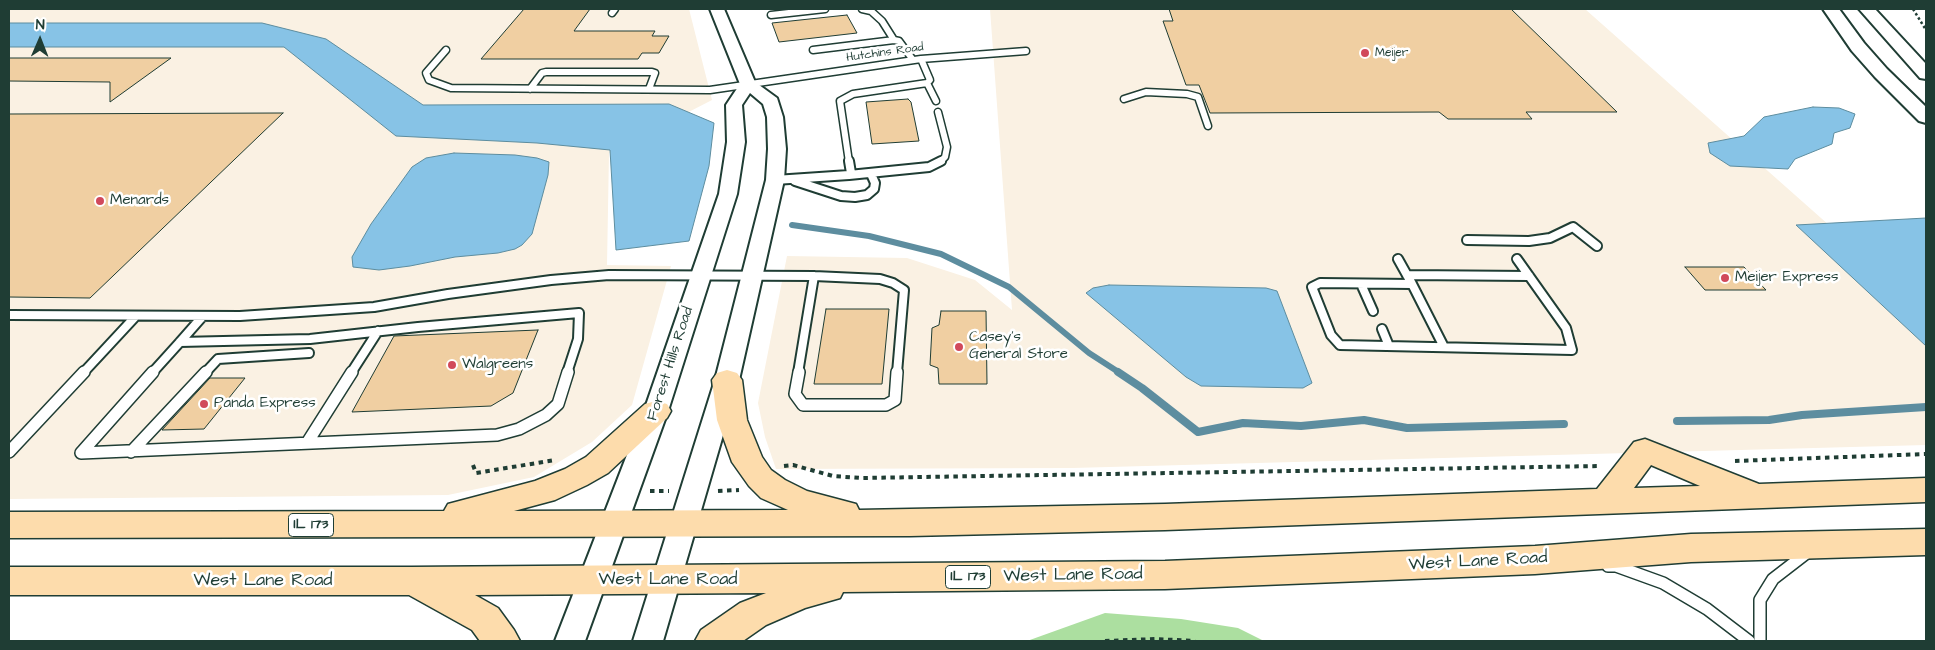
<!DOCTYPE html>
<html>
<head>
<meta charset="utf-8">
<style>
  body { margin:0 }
  #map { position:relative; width:1935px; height:650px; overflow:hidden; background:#fff; font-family:"Architects Daughter",sans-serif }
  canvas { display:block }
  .frame { position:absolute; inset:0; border:10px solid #1f3d34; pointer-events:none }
  .north { position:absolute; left:15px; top:15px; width:50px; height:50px; -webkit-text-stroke:4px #fff; paint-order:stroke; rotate:1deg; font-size:14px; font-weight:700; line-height:20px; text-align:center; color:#1f3d34 }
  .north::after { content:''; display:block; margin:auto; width:18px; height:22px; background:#1f3d34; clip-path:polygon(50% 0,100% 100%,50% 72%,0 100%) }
</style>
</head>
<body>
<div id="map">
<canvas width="1935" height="650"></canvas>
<div class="frame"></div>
<div class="north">N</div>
</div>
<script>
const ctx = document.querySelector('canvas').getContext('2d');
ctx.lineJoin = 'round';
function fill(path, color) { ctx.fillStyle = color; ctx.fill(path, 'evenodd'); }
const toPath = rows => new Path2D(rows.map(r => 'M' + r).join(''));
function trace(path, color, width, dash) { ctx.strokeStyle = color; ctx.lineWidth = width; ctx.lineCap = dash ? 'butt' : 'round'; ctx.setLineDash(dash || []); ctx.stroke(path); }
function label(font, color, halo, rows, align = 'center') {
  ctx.font = font + ' "Architects Daughter",sans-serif'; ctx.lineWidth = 5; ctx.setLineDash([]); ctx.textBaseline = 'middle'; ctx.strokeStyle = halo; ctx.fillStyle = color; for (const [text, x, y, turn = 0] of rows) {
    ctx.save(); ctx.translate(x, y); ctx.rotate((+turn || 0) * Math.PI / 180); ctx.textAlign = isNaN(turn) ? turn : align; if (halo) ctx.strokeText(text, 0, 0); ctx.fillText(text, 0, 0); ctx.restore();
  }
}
fill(toPath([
  [9,9,689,9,712,100,609,153,607,265,671,266,632,405,592,442,534,477,448,495,9,499],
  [990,9,1585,9,1926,311,1926,445,1072,468,776,469,765,437,758,403,787,256,907,258,975,280,1012,310]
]), '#faf1e3');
fill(toPath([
  [1105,613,1181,619,1238,628,1264,641,1027,641]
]), '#acdfa0');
const water = toPath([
  [9,23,262,23,326,39,423,105,669,104,714,123,709,166,689,241,616,250,610,150,537,143,396,136,284,47,9,47,9,23],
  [1813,107,1839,108,1855,114,1850,128,1834,133,1832,144,1795,159,1788,169,1730,166,1710,153,1708,143,1744,136,1764,117,1813,107],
  [454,153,515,155,537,158,549,162,548,175,532,234,522,245,515,249,498,253,455,257,410,266,379,270,353,267,352,257,371,224,412,167,426,158,454,153],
  [1926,218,1926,346,1796,225,1926,218],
  [1109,285,1266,288,1277,291,1312,383,1303,388,1201,386,1186,377,1086,293,1093,288,1109,285]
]);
fill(water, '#87c3e6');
trace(water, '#5d8d9f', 1);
trace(toPath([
  [792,225,869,236,941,254,1009,287,1089,353,1120,373]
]), '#5d8d9f', 6);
trace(toPath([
  [1118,372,1142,388,1198,432,1243,423,1301,426,1364,420,1407,428,1564,424],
  [1677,421,1769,420,1802,415,1926,407]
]), '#5d8d9f', 8);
const building = toPath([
  [524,9,590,9,574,31,655,31,652,36,669,36,659,53,642,53,638,59,481,59,524,9],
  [1169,9,1511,9,1617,112,1526,112,1532,119,1448,119,1439,112,1210,113,1199,85,1186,85,1163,21,1173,21,1169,9],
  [847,15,857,33,779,42,772,23,847,15],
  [9,58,171,58,110,102,110,82,9,81,9,58],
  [908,99,911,102,919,141,872,144,866,102,908,99],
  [283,113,90,298,9,297,9,114,283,113],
  [1685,267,1744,267,1766,290,1705,290,1685,267],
  [826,309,889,309,882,384,814,384,826,309],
  [941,311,986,311,987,384,939,384,938,368,930,365,932,328,939,325,941,311],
  [538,330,513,393,491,406,352,412,394,336,538,330],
  [210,378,245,378,204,429,162,430,210,378]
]);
fill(building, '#f0cfa2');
trace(building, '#1f3d34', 1);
const serviceFar2 = toPath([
  [862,9,871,11,882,21,894,40],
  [612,13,615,9],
  [771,15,825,9],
  [446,50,426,73,429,80,451,88,710,90,921,59,1026,51],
  [813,50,894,40,899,41,913,60],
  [927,83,936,101],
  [530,89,542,73,546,72,652,72,655,73,649,89],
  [1124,99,1146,92,1187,94,1198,97,1208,126],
  [938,112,947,147,945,157,940,162],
  [849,162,840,101,853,94,927,83,930,80,921,59]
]);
const serviceFar1 = toPath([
  [849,175,929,167,941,161],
  [775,180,849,175,851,173,849,161],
  [795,181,841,196,855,197,867,195,874,189,875,183,871,174],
  [1467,240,1529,241,1550,238,1573,227,1597,246],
  [1398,259,1412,284,1320,283,1312,287,1331,335,1340,345,1572,350,1566,328,1517,259],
  [1407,275,1529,276],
  [814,276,880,279,893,283,904,290,897,373],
  [1361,284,1373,311],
  [1412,284,1444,347],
  [9,315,240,316,374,307,448,294,551,280,609,275,814,276],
  [1382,329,1389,346],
  [180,342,202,317],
  [180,342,310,339,418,327,579,313,578,339,567,373],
  [83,373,135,317],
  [152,373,180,342],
  [205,373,218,359,309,353],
  [351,373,378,331],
  [798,373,814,276]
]);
const service = toPath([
  [153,372,81,453,497,435,519,429,546,415,558,404,568,372],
  [799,372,795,394,803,405,886,405,895,400,897,372],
  [307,443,352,372],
  [9,452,84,372],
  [131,452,206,372],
  [1608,566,1616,566,1663,583,1707,609,1749,641],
  [1760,641,1760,600,1773,579,1808,552]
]);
const tertiary = toPath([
  [710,9,724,9,755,82,777,98,783,117,786,149,784,180,739,380,663,641,633,641,715,380,766,180,768,149,767,117,763,104,750,93,742,105,745,142,737,194,668,411,585,641,555,641,644,411,719,194,727,142,726,105,740,84,710,9]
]);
const secondary = toPath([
  [1823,9,1839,9,1864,43,1887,69,1926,107,1926,123,1919,121,1875,77,1852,51,1823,9],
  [1859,9,1875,9,1926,64,1926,79,1920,78,1859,9]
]);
const primary = toPath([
  [727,370,737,373,742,380,747,420,762,457,771,470,785,480,807,491,856,504,859,510,1165,504,1597,489,1634,442,1645,439,1759,484,1926,478,1926,502,1165,530,910,536,9,538,9,512,444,511,448,504,535,481,565,469,586,457,645,404,656,401,667,404,671,411,667,418,608,473,587,485,555,500,514,511,788,510,761,498,749,486,732,462,717,420,712,380,717,373,727,370],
  [1651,465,1700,486,1634,488,1651,465],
  [1926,529,1926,555,1691,562,1535,574,1165,589,843,592,840,598,805,608,766,625,743,641,695,641,701,630,740,603,766,593,475,595,498,608,514,630,520,641,480,641,472,630,409,595,9,595,9,567,412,567,1165,561,1535,546,1691,534,1926,529]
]);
trace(serviceFar2, '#1f3d34', 9);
trace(serviceFar1, '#1f3d34', 12);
trace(service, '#1f3d34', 14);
trace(tertiary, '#1f3d34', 4);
trace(secondary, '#1f3d34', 4);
trace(primary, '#1f3d34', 3);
trace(toPath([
  [1913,9,1926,30]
]), '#1f3d34', 2.5, [2.5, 2.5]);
trace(toPath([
  [1735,461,1926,454],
  [473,465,476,473,555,460],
  [784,466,793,465,833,476,861,478,1601,466],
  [650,491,669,491],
  [718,491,739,490],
  [1105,641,1155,639,1195,641]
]), '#1f3d34', 4, [4.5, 4.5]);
trace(serviceFar2, '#fff', 6);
trace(serviceFar1, '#fff', 8);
trace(service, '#fff', 11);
fill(tertiary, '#fff');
fill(secondary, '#fff');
fill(primary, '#fddcac');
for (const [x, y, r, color] of [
  [1365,53,5,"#d1495b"],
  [100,201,5,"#d1495b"],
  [1725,278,5,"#d1495b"],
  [959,347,5,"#d1495b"],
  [452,365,5,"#d1495b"],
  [204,404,5,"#d1495b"]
]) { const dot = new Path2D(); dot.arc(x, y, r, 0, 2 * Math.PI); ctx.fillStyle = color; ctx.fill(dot); trace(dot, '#fff', 2); }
label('12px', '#1f3d34', '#fff', [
  ["Hutchins Road",885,53,-8]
]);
label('12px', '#1f3d34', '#fff', [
  ["Meijer",1375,53]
], 'left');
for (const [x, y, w] of [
  [311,525,45],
  [968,577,45]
]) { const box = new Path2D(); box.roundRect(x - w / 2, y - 11.5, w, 23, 4); ctx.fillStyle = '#fff'; ctx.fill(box); trace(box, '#1f3d34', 1); }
label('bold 14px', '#1f3d34', null, [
  ["IL 173",311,525],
  ["IL 173",968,577]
]);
label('15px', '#1f3d34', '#fff', [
  ["Menards",110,201],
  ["Meijer Express",1735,278],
  ["Casey's",969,338],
  ["General Store",969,355],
  ["Walgreens",462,365],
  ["Panda Express",214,404]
], 'left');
label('15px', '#1f3d34', '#fff', [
  ["Forest Hills Road",671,364,-72]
]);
label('18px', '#1f3d34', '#fff', [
  ["West Lane Road",1478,562,-3],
  ["West Lane Road",1073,576,-1],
  ["West Lane Road",668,580],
  ["West Lane Road",263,581]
]);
</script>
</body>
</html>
